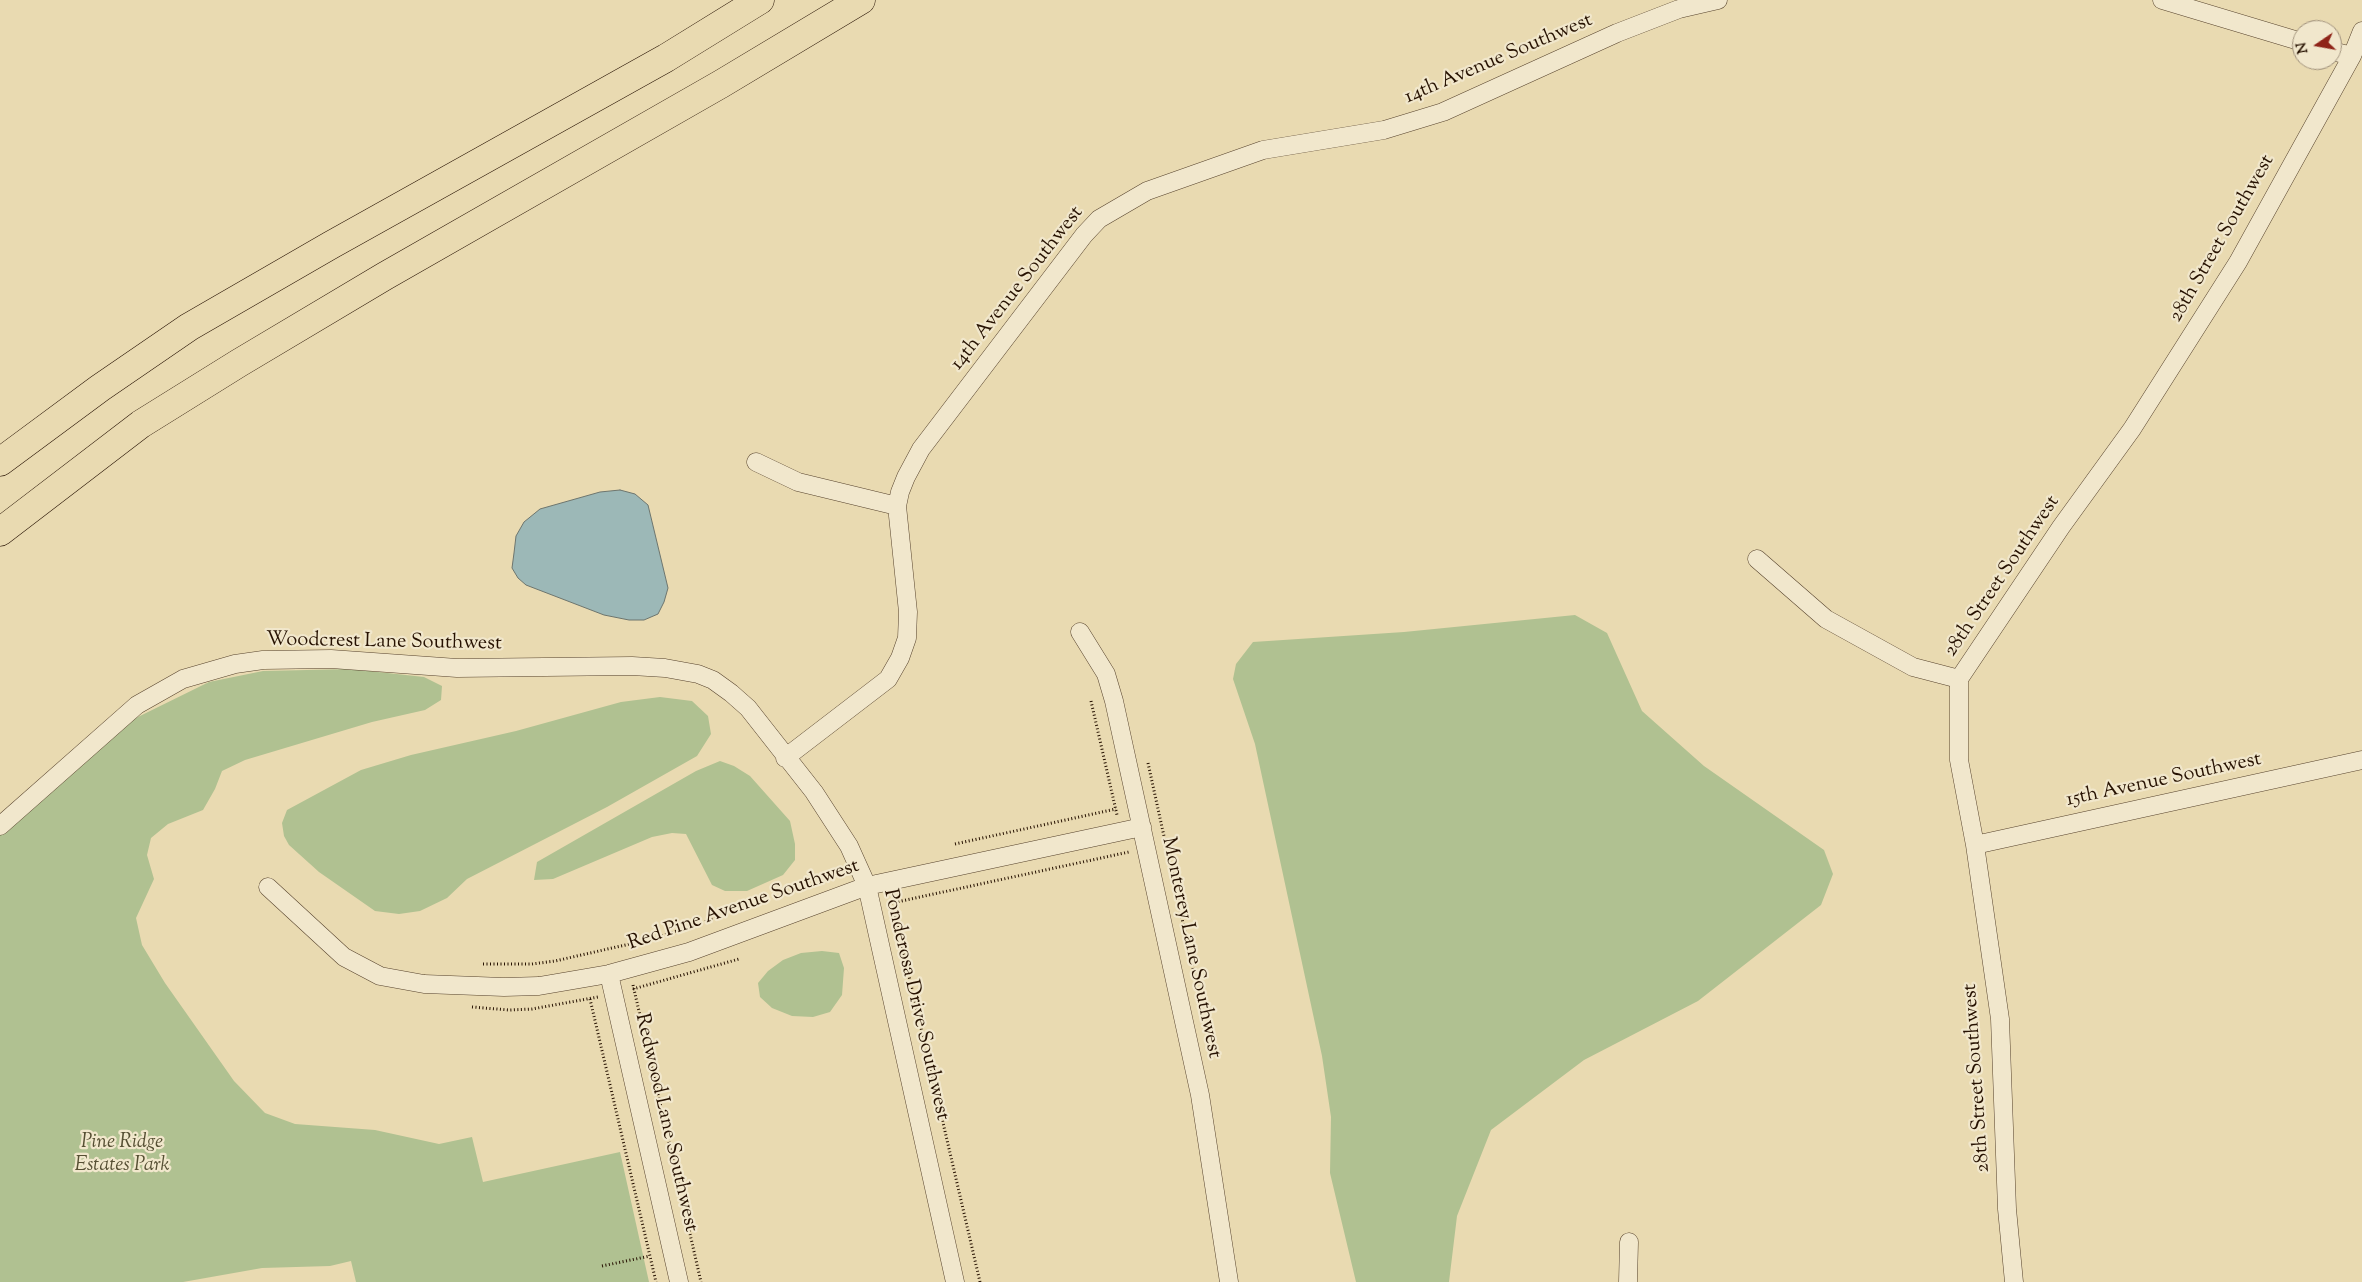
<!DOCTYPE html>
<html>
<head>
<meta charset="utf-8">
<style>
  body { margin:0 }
  #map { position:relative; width:2362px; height:1282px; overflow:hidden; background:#e9dab1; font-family:"Sorts Mill Goudy",serif }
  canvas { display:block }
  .north { position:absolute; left:2292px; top:20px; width:50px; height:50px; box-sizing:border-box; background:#f1e7cc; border:1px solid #a0917b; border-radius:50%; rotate:258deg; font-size:14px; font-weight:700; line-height:20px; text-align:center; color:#261101 }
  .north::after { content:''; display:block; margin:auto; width:18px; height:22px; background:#8f2418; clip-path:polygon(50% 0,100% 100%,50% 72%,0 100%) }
</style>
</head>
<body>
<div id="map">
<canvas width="2362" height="1282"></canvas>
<div class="north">N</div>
</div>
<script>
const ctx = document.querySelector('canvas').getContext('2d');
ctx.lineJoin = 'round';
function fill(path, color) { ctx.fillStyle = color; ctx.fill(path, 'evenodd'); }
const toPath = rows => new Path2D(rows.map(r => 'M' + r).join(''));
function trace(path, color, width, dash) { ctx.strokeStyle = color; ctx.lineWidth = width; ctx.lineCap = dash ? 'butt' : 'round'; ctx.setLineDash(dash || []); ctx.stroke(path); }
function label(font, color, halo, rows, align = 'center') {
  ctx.font = font + ' "Sorts Mill Goudy",serif'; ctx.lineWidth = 4.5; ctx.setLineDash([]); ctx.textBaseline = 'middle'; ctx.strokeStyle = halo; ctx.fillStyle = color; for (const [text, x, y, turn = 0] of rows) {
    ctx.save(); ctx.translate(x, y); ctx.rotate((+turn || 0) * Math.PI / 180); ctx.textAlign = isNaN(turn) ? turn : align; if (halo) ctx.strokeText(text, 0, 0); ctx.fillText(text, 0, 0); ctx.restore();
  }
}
fill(toPath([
  [1575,615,1607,633,1642,711,1704,766,1824,850,1833,874,1821,905,1698,1001,1584,1060,1491,1130,1457,1216,1449,1282,1356,1282,1330,1173,1331,1117,1322,1056,1255,744,1233,679,1236,664,1253,642,1404,632],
  [351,669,424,677,442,686,441,700,425,710,372,722,245,760,222,771,215,789,203,810,168,824,151,838,147,855,154,879,136,918,142,945,165,983,234,1081,265,1113,295,1124,375,1130,439,1144,472,1137,483,1182,620,1152,649,1282,356,1282,351,1261,330,1266,262,1268,183,1282,0,1282,0,818,83,744,209,682,263,671],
  [660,697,692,701,708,716,711,734,697,756,607,807,467,879,447,898,420,911,399,914,375,911,319,872,289,845,284,836,282,823,287,810,361,770,411,755,516,731,621,702],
  [720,761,734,766,750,776,790,821,795,844,795,860,783,875,747,891,725,891,712,885,686,834,672,833,652,837,553,879,534,880,537,862,696,771],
  [822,951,839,953,844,968,842,995,830,1012,813,1017,792,1016,772,1008,760,997,758,983,768,971,783,960,801,953]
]), '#b0c191');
const water = toPath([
  [620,490,635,494,648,505,668,588,664,602,658,614,644,620,629,620,604,615,526,585,518,578,512,568,514,553,516,536,524,522,540,509,600,492,620,490]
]);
fill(water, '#9cb8b7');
trace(water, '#6d756e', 1);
const street = toPath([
  [2162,0,2302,42],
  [2332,51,2352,56],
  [756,462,798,482,897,506],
  [1757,559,1826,619,1913,667,1959,679],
  [1080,632,1106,674,1114,701,1200,1095,1229,1282],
  [785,758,888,679,900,658,907,638,908,612,897,506,900,492,906,477,921,449,1084,235,1099,219,1147,191,1263,150,1384,130,1443,112,1617,33,1679,9,1718,0],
  [0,826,137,705,183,679,235,664,263,660,331,659,457,668,632,666,665,668,698,674,713,680,731,693,748,708,814,792,849,846,867,886,955,1282],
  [1975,845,2362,760],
  [268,887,344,957,380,976,424,984,504,987,539,986,609,974,689,952,867,886,1142,827],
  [609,974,679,1282],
  [1628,1282,1629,1242],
  [2014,1282,2007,1209,2000,1019,1975,845,1959,760,1959,679,2061,527,2132,429,2238,262,2352,56,2362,31]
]);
const highway = toPath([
  [0,462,100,388,189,327,331,245,666,58,760,0],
  [0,532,141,424,239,363,385,276,721,84,861,0]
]);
trace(street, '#57432d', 19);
trace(highway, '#261101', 29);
trace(toPath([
  [1091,701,1117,815],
  [1148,763,1193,969],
  [955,844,1116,809],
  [483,964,532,964,555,961,656,938,719,917],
  [633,985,701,1282],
  [633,989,739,959],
  [590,999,656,1282],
  [472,1007,509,1010,532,1009,598,997],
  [602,1266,650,1256],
  [980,1282,892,903,1129,852]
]), '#261101', 3, [1, 2.5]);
trace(street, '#f1e7cc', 18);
trace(highway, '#e9dab1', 28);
label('20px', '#261101', '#f1e7cc', [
  ["14th Avenue Southwest",1499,60,-23],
  ["28th Street Southwest",2223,239,-60],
  ["14th Avenue Southwest",1018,289,-52],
  ["28th Street Southwest",2003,577,-56],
  ["Woodcrest Lane Southwest",384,643,1],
  ["15th Avenue Southwest",2164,781,-12],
  ["Red Pine Avenue Southwest",744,906,-19],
  ["Monterey Lane Southwest",1190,948,78],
  ["Ponderosa Drive Southwest",915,1005,77],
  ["28th Street Southwest",1978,1078,-94],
  ["Redwood Lane Southwest",665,1123,77]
]);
label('italic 20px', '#564f33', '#f1e7cc', [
  ["Pine Ridge",122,1144],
  ["Estates Park",122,1167]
]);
</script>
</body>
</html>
